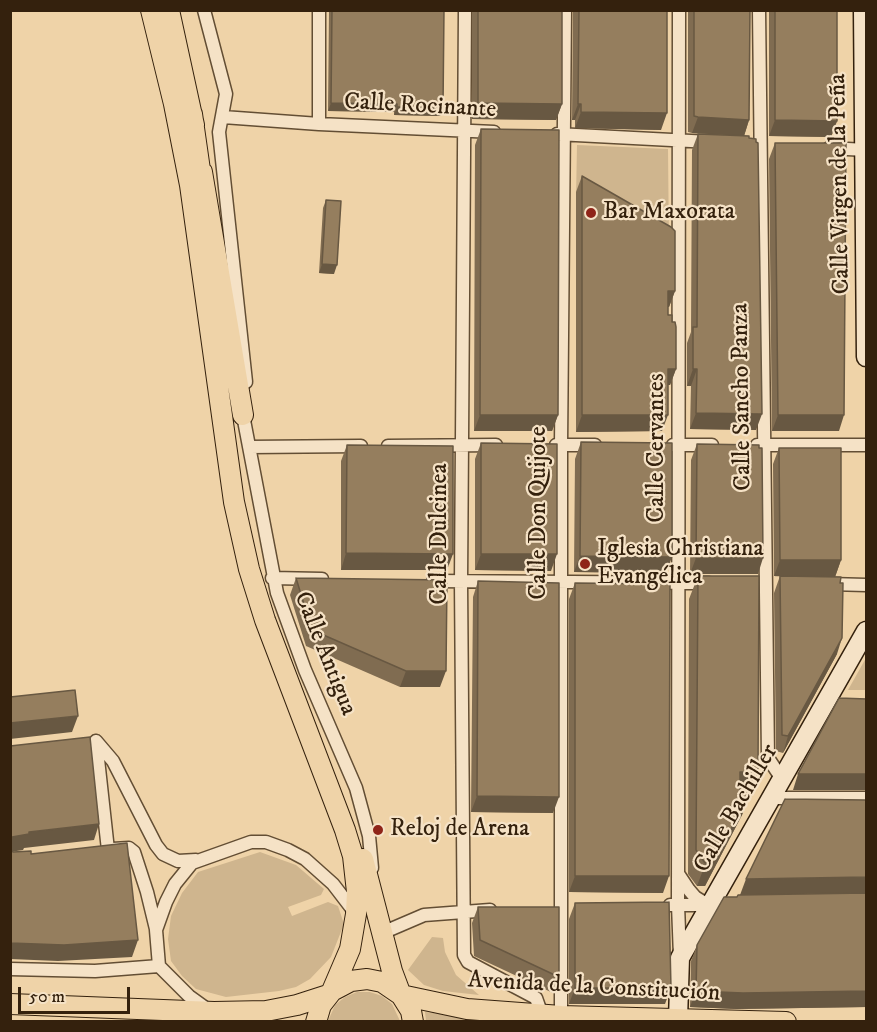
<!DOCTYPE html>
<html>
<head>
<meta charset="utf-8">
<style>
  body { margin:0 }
  #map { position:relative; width:877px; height:1032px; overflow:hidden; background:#efd3a8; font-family:"IM FELL DW Pica",serif }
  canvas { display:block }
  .frame { position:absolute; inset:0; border:12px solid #34210d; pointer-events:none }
  .scale { position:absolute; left:18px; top:987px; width:112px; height:27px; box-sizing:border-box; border:3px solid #34210d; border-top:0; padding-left:8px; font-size:18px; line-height:21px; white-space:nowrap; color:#34210d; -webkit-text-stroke:4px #f5e2c6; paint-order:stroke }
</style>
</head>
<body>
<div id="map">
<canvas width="877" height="1032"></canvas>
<div class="frame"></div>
<div class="scale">50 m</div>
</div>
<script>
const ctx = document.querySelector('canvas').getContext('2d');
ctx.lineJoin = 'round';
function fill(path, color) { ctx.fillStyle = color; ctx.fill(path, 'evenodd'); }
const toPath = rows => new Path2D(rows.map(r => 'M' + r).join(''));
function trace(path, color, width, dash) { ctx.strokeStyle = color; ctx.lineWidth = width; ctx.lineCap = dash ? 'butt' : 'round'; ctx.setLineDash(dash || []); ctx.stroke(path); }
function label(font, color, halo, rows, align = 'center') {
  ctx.font = font + ' "IM FELL DW Pica",serif'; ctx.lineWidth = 4.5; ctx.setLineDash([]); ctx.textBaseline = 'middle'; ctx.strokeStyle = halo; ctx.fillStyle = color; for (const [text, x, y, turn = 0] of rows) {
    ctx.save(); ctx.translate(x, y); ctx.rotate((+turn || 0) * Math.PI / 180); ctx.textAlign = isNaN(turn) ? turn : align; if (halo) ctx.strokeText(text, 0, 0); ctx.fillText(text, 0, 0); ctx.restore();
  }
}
fill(toPath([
  [577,145,668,149,669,247,580,194,576,197],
  [866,658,866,690,848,690],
  [260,852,296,865,324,889,321,895,288,907,292,916,328,902,338,906,344,924,331,957,310,979,296,987,279,991,226,997,196,989,182,976,171,961,168,939,171,916,182,893,198,872],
  [432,937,443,938,445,952,456,975,479,995,443,991,424,985,408,970],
  [357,992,370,992,382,996,392,1004,400,1021,328,1021,335,1005,345,997],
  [425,1012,463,1016,573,1021,426,1021]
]), '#cfb58e');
const street = toPath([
  [204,10,226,94,219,132,246,382],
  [465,10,461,582,464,955,468,962,536,998,542,1015],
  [679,10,678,905,680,957],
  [759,10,768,758,782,779],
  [223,117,319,124,494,132],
  [319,124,319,10],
  [557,134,710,142],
  [829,148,866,150],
  [243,415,277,593,305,670,356,788,369,836,372,868],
  [556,445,595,445],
  [673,445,712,445],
  [757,445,866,445],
  [388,446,496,445],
  [249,447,361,446],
  [272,578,322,579],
  [433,581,709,583],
  [829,584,866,585],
  [96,741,113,761,156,845,163,854,178,861,196,860],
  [96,741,108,850],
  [771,798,866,798],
  [113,849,129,848,134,852,147,892,156,929],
  [679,875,689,890,695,897,708,905],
  [670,905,715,905],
  [382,933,424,915,490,910],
  [10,969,95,971,159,966],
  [207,1009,189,996,159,966,156,930,166,902,175,884,192,863,251,842,266,842,288,850,305,859,333,884,356,914],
  [561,1016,561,445,565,10]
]);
const secondary = toPath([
  [863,10,866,357],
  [678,1019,680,958,866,631]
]);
const primary = toPath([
  [151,10,174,104,190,185,234,502,249,569,265,620,345,830,353,856,357,892,356,914,350,949,332,991],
  [169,10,194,125],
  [192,114,202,184],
  [202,172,243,415],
  [363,859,392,971,401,995],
  [401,995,467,1009,561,1016,786,1022],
  [10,1004,214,1012,266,1011,297,1005,328,995],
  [316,1022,321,1005,332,991,351,981,367,979,382,982,401,995,411,1011,413,1022]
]);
trace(street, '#634e34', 15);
trace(secondary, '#34210d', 21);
trace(primary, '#34210d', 22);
trace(street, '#f5e2c6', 12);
trace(secondary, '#f5e2c6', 18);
trace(primary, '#efd3a8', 20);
fill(toPath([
  [329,10,444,10,443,107,440,116,394,115,394,112,328,111],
  [472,10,562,10,562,104,556,120,472,119],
  [573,10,667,10,661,130,575,128,575,120,572,120],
  [688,10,750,10,749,120,744,136,692,133,688,132],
  [769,10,837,10,837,121,831,137,769,136],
  [481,129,558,415,552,431,474,431,475,145],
  [698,134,756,430,690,429,691,386,687,386,687,343,691,332,692,150],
  [775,143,839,431,772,431,769,159],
  [582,176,675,291,669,307,668,307,668,315,672,322,676,369,670,385,668,385,662,431,576,432,576,192],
  [326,200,334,274,319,273,323,208],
  [581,442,666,573,574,572,575,459],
  [481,443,551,571,475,570,475,459],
  [697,444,758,574,690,574,691,460],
  [347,445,447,570,341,570,341,461],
  [779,448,841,560,835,577,774,576,773,464],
  [698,576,758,772,742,815,705,886,697,886,688,874,689,599],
  [780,576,837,654,783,753,776,751,774,593],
  [296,578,440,687,400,687,306,646,290,595],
  [478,581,553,813,471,812,473,597],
  [575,583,663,893,569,892,569,599],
  [867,893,867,1007,737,1009,690,1007,691,961,697,945],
  [575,903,665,1004,569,1004,569,919],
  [478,907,559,977,553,993,474,956,472,923]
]), '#806c51');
fill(toPath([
  [331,103,397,104,394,112,328,111],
  [478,103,562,104,556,120,472,119],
  [578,104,581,104,575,120,572,120],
  [397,107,443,107,440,116,394,115],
  [581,112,667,113,661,130,575,128],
  [698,117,749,120,744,136,692,133],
  [775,120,837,121,831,137,769,136],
  [322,264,337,265,334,274,319,273],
  [668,291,675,291,669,307,662,307],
  [668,369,676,369,670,385,662,385],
  [693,369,697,369,691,386,687,386],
  [696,413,762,414,756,430,690,429],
  [480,415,558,415,552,431,474,431],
  [582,415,668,415,662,431,576,432],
  [778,415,844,415,839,431,772,431],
  [346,553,453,554,447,570,341,570],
  [481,554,557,554,551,571,475,570],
  [580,556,672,557,666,573,574,572],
  [696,558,763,558,758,574,690,574],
  [780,560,841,560,835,577,774,576],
  [842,638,837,654,783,753,788,736],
  [406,671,446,671,440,687,400,687],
  [78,716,72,732,10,739,10,723],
  [740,772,758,772,742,815,705,886,697,886],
  [798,774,867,774,867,788,866,790,793,790],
  [477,796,559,797,553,813,471,812],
  [99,824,94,840,24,848,23,850,10,852,10,839,12,837,29,832],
  [575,876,669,876,663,893,569,892],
  [867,877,866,893,740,895,746,879],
  [138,940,132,957,58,961,10,959,10,943],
  [575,988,671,988,665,1004,569,1004],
  [696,991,867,991,867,1007,737,1009,690,1007]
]), '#685842');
const building = toPath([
  [332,10,444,10,443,107,397,107,397,104,331,103,332,10],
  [478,10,562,10,562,104,478,103,478,10],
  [579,10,667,10,667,113,581,112,581,104,578,104,579,10],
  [694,10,750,10,749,120,698,117,694,116,694,10],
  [775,10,837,10,837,121,775,120,775,10],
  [481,129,559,130,558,415,480,415,481,129],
  [698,134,749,136,749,138,756,139,756,142,758,143,762,414,696,413,697,369,693,369,693,327,697,327,698,134],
  [775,143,846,143,844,415,778,415,775,143],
  [582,176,671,227,675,231,675,291,668,291,668,315,672,315,672,322,675,322,676,327,676,369,668,369,668,415,582,415,582,176],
  [326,200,341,201,337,265,322,264,326,200],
  [581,442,672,443,672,557,580,556,581,442],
  [481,443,557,444,557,554,481,554,481,443],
  [697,444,759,445,759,448,762,448,763,558,696,558,697,444],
  [347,445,453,446,453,554,346,553,347,445],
  [779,448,841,448,841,560,780,560,779,448],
  [698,576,759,576,758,772,740,772,740,792,750,792,714,862,705,863,696,850,698,576],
  [780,576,841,577,840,583,843,583,842,638,788,736,782,735,780,576],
  [296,578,447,580,446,671,406,671,312,630,296,578],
  [478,581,559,583,559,797,477,796,478,581],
  [575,583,670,584,669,876,575,876,575,583],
  [75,690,78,716,10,723,10,697,75,690],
  [839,698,867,699,867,774,798,774,839,698],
  [90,737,99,824,29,832,29,834,12,837,10,839,10,746,90,737],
  [785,799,867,800,867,877,746,879,785,799],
  [127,843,138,940,64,945,10,943,10,848,13,852,31,851,31,854,127,843],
  [867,893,867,991,743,993,696,991,697,945,724,897,737,897,738,895,867,893],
  [669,902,671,988,575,988,575,903,669,902],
  [478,907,559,907,559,977,480,940,478,907]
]);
fill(building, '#957e5e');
trace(building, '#685842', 1.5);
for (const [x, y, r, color] of [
  [591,213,6,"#8f2418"],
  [585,564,6,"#8f2418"],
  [378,830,6,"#8f2418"]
]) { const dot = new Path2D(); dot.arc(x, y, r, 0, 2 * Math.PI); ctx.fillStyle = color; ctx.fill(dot); trace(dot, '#f5e2c6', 2); }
label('24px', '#34210d', '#f5e2c6', [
  ["Calle Rocinante",420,107,3],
  ["Calle Virgen de la Peña",841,184,-91],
  ["Calle Sancho Panza",743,397,-91],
  ["Calle Cervantes",658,448,-90],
  ["Calle Don Quijote",540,513,-90],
  ["Calle Dulcinea",441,534,-90],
  ["Calle Antigua",324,654,68],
  ["Calle Bachiller",737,809,-60],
  ["Avenida de la Constitución",594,988,3]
]);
label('24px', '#34210d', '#f5e2c6', [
  ["Bar Maxorata",603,213],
  ["Iglesia Christiana",597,550],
  ["Evangélica",597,578],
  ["Reloj de Arena",390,830]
], 'left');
</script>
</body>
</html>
